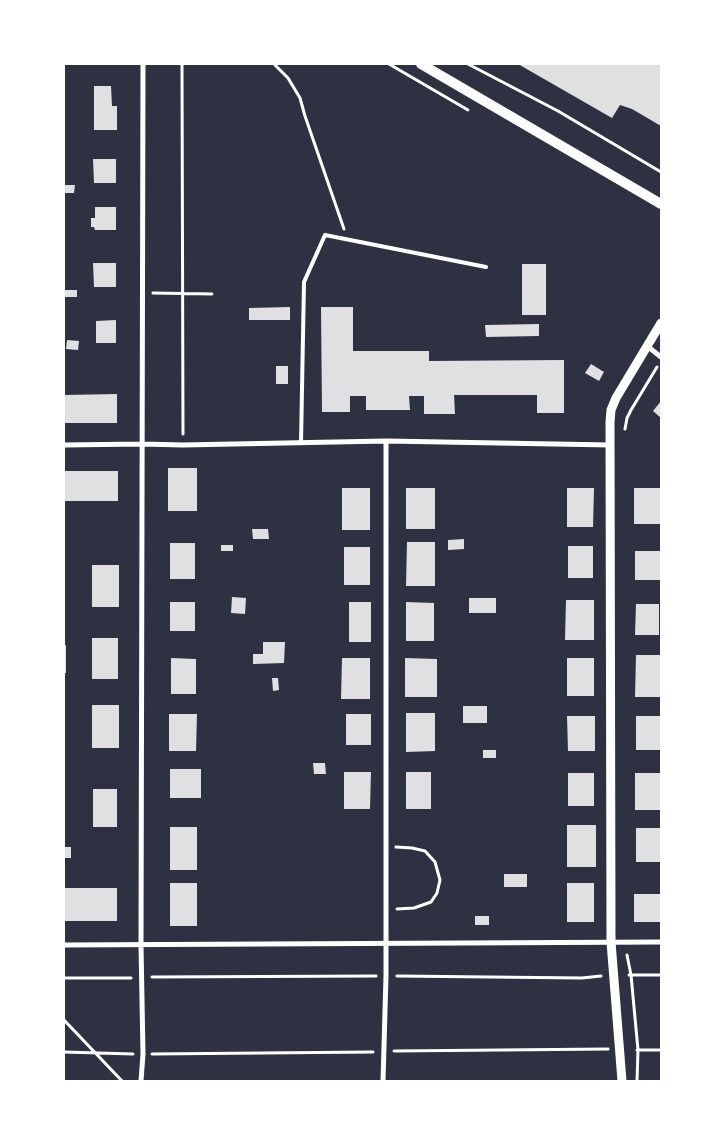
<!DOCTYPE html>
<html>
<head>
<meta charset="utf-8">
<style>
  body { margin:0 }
  #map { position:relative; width:725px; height:1145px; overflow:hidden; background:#2d3142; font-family:"Golos Text",sans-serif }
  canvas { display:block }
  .frame { position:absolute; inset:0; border:65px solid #fff; pointer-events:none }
</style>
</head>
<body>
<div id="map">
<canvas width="725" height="1145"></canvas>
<div class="frame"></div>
</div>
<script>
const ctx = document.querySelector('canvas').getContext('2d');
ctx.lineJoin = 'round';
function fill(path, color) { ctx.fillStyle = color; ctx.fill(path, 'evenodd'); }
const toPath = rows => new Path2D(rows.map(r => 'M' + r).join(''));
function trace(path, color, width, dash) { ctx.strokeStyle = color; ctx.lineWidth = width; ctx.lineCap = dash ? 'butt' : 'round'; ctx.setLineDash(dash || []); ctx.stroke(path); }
fill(toPath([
  [518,64,661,64,661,126,632,109,620,105,612,118],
  [94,86,111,86,112,106,117,106,117,130,94,130],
  [93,159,116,159,116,183,94,183],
  [64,185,75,185,74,193,64,193],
  [95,207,116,207,116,230,95,230,94,227,91,227,91,218,95,218],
  [93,263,116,263,116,287,94,287],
  [522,264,546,264,546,315,522,315],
  [64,290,77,290,77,297,64,297],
  [290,307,290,320,249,320,249,308],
  [321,307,353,307,353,351,429,351,429,361,564,360,564,413,537,413,537,395,454,395,455,414,424,414,424,396,409,396,410,410,366,410,366,396,350,396,350,412,322,412],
  [116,320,116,343,96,343,96,321],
  [539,324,539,336,486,337,485,325],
  [67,340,79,341,78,350,66,349],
  [591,364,604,372,599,381,585,373],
  [276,366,288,366,288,384,276,384],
  [117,394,117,423,64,423,64,395],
  [661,401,661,418,653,411],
  [168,468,197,468,197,511,168,511],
  [64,471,118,471,118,501,64,501],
  [342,488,370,488,370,530,342,530],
  [406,488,435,488,435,529,406,529],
  [567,488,594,488,593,527,567,527],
  [634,488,661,488,661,524,634,524],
  [252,529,268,529,269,539,253,539],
  [464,539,464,549,448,550,448,540],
  [407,542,435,542,435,586,406,586],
  [170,543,195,543,195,579,170,579],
  [221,545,233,545,233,551,221,551],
  [568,546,593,546,593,578,568,578],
  [344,547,370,547,370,585,344,585],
  [635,551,661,551,661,580,635,580],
  [92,565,119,565,119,607,92,607],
  [232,597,246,598,245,614,231,613],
  [469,598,496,598,496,613,469,613],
  [566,600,594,600,594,640,565,640],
  [170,602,195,602,195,631,170,631],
  [349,602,371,602,371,642,349,642],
  [406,602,434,603,434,641,406,641],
  [636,604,659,604,659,635,635,635],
  [92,638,118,638,118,679,92,679],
  [263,642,285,642,284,663,253,664,253,654,263,654],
  [64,645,66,645,66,673,64,673],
  [636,655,661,655,661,697,635,697],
  [171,658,196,659,196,694,171,694],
  [342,658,370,658,370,699,341,699],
  [405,658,437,659,437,697,405,697],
  [567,658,594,658,594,696,567,696],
  [272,678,278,678,279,690,273,691],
  [92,705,119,705,119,748,92,748],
  [463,706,487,706,487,723,463,723],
  [406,713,435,713,435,751,406,752],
  [169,714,197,714,196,751,169,751],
  [346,714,371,714,371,745,346,745],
  [567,716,595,716,595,751,568,751],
  [636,716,661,716,661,750,636,750],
  [483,750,496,750,496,758,483,758],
  [313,763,325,763,326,774,314,774],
  [170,769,201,769,201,798,170,798],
  [344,772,371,772,370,809,344,809],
  [406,772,431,772,431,809,406,809],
  [568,773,594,773,594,806,568,806],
  [635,773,660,773,660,810,635,810],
  [93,789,117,789,117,827,93,827],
  [567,825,596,825,596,867,567,867],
  [170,827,197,827,197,870,170,870],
  [636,828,661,828,661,862,636,862],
  [64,847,71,847,71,858,64,858],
  [504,874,527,874,527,887,504,887],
  [170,883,197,883,197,926,170,926],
  [567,883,594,883,594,922,567,922],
  [64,888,117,888,117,921,64,921],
  [634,894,661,894,660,922,634,922],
  [475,916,489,916,489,925,475,925]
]), '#e0e0e3');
trace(toPath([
  [182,64,183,434],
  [274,64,288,78,300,98,305,116,344,229],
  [389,64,468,110],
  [468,64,558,111,661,172],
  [153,293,212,294],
  [625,429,627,418,631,410,657,367],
  [396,847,412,848,425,851,435,862,440,880,437,893,431,902,414,908,397,909],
  [627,955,631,975,638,1050,637,1081],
  [629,975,661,975],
  [397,976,582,978,601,976],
  [152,977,376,976],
  [64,978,131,978],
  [64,1020,122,1081],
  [637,1050,661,1050],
  [394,1051,608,1049],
  [64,1052,133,1054],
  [152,1054,373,1052]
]), '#fff', 3);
trace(toPath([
  [301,443,304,282,325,235,486,267]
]), '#fff', 4);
trace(toPath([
  [647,346,661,357],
  [64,445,142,444,183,445,386,441,611,445],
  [64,945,661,942],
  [141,1081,143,1054,141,945,143,64],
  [383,1081,386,976,386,441]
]), '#fff', 5);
trace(toPath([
  [622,1081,611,942,610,422,611,410,616,398,661,323]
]), '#fff', 9);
trace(toPath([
  [421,64,661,204]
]), '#fff', 10);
</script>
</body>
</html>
